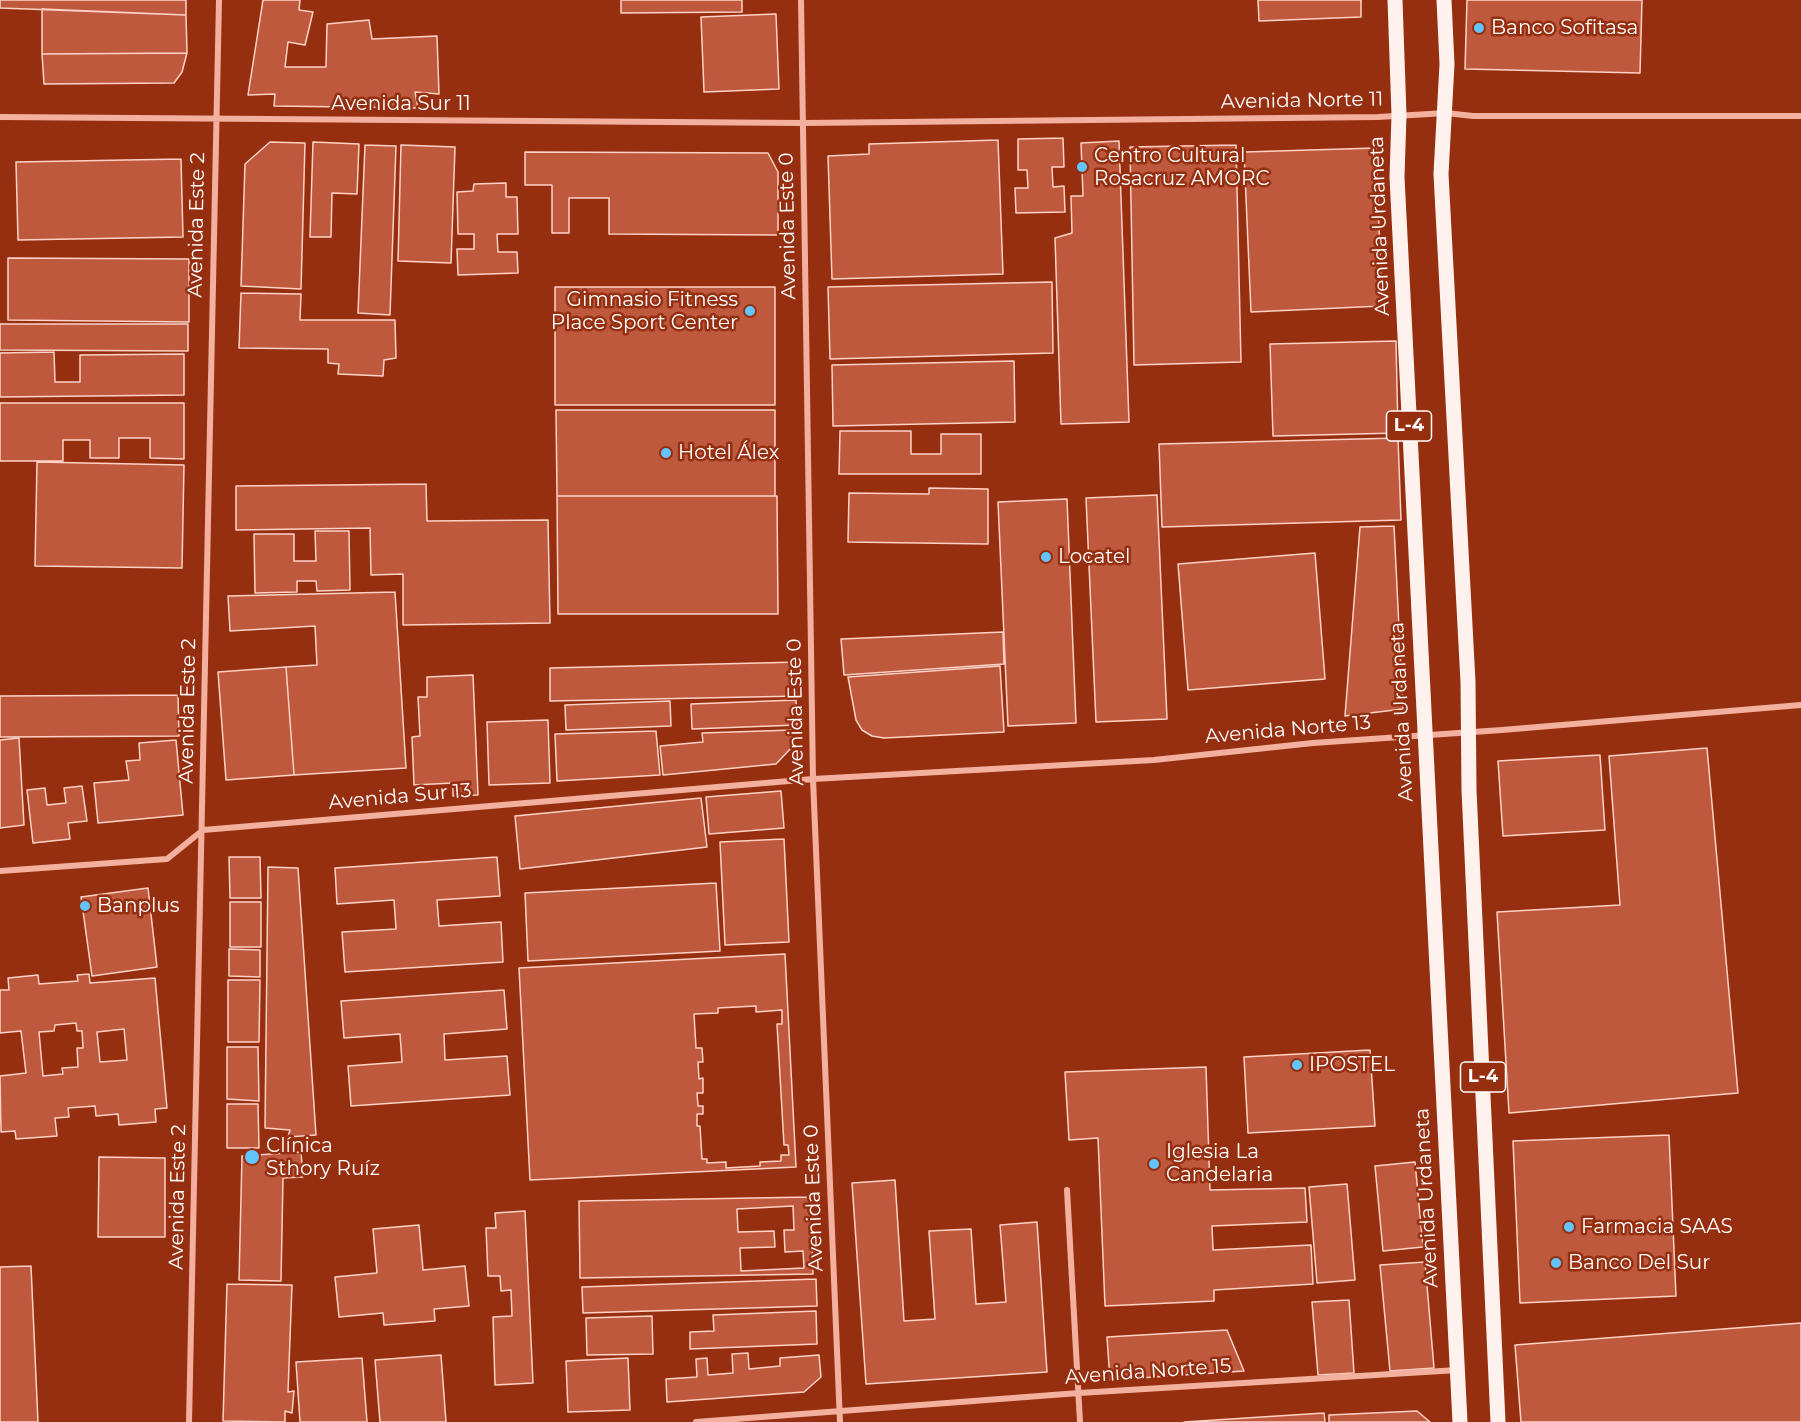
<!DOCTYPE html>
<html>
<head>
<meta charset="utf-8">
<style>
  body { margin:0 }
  canvas { display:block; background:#962e10 }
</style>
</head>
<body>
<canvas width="1801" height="1422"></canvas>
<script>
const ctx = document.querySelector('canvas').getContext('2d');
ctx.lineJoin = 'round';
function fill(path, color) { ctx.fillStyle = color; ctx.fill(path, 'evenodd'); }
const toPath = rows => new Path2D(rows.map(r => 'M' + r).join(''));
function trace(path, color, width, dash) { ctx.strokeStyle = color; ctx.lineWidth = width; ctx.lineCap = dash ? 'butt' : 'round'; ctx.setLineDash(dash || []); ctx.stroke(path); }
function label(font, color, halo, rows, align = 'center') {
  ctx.font = font + ' Montserrat,sans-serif'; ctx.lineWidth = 5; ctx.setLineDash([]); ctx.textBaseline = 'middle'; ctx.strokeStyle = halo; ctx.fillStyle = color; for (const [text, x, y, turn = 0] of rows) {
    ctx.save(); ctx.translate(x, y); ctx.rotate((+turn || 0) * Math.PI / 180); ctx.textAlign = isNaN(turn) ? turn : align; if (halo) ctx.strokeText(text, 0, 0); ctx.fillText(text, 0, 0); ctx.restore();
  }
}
const building = toPath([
  [0,0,186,0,186,15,0,8,0,0],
  [263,0,300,0,299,10,313,12,305,45,288,42,285,67,326,67,327,24,369,20,372,39,437,36,439,94,415,92,418,108,274,106,275,94,248,95,263,0],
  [621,0,742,0,742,12,621,13,621,0],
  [1258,0,1361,0,1361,17,1259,21,1258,0],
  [1467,0,1642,0,1640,73,1465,69,1467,0],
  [42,9,186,15,187,53,42,54,42,9],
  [776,14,779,89,704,92,701,17,776,14],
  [187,53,182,72,174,83,44,84,42,54,187,53],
  [1063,138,1064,167,1052,167,1053,187,1064,186,1065,212,1016,213,1015,188,1028,188,1027,170,1018,170,1018,139,1063,138],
  [998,140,1003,274,832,279,828,156,869,154,869,144,998,140],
  [1119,141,1129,422,1061,424,1055,238,1072,233,1071,196,1083,196,1081,143,1119,141],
  [270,142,305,143,301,289,241,286,245,164,270,142],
  [313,142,359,144,357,194,332,193,331,237,310,237,313,142],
  [365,145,396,146,390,315,358,313,365,145],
  [401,145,455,147,451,263,398,261,401,145],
  [1236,145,1241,362,1134,365,1130,147,1236,145],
  [1376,148,1382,306,1251,312,1244,152,1376,148],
  [525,152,768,153,778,172,778,235,609,234,609,198,569,198,569,233,552,233,552,185,525,185,525,152],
  [181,159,183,237,18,240,16,162,181,159],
  [506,183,506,197,517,197,518,234,497,234,498,252,517,252,518,273,458,275,457,249,474,249,474,234,458,234,457,192,473,191,474,184,506,183],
  [8,258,189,259,189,322,8,320,8,258],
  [1052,282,1053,353,830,359,828,287,1052,282],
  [555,287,775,287,775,405,555,405,555,287],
  [241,293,301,294,300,320,395,320,396,358,384,360,383,376,338,374,339,364,328,363,328,349,239,348,241,293],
  [0,324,188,324,188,351,0,350,0,324],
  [1396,341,1398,433,1273,436,1270,344,1396,341],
  [54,352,55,382,80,382,80,355,184,354,184,395,0,397,0,353,54,352],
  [1014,361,1015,422,833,426,832,365,1014,361],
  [0,403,184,403,184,459,150,458,150,438,119,438,119,458,90,458,90,440,63,440,63,461,0,461,0,403],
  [556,410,775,410,775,496,557,496,556,410],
  [840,431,911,431,911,454,941,454,941,434,981,434,981,474,839,474,840,431],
  [1398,438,1401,520,1162,527,1159,444,1398,438],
  [37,462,184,465,182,568,35,566,37,462],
  [426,484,427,521,548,520,550,623,403,625,403,574,371,575,370,528,236,530,236,486,426,484],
  [929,488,988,489,988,544,848,542,849,493,929,494,929,488],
  [1157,495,1167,719,1096,722,1086,498,1157,495],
  [557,496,777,496,778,614,558,614,557,496],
  [1067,499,1076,723,1008,726,998,502,1067,499],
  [1394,526,1403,709,1345,716,1360,527,1394,526],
  [315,531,349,531,350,590,317,591,316,581,297,581,297,592,255,593,254,534,294,534,294,561,316,561,315,531],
  [1315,553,1325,679,1188,690,1178,564,1315,553],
  [395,592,406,768,294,775,286,667,317,665,315,626,230,631,228,596,395,592],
  [1003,632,1004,664,844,675,841,639,1003,632],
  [800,662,801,696,550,701,550,668,800,662],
  [1000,666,1004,732,884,738,872,736,862,730,856,720,848,677,1000,666],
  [286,667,294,775,226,780,218,672,286,667],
  [473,675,478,795,453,796,453,783,414,785,412,737,420,736,418,697,427,697,427,677,473,675],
  [178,695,179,736,0,737,0,696,178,695],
  [796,700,797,725,692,729,691,704,796,700],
  [670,701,671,726,566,730,565,705,670,701],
  [548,720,550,783,489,785,487,722,548,720],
  [792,730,793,746,776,764,663,775,660,746,703,742,702,733,792,730],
  [656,731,660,775,557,781,555,734,656,731],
  [19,738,24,825,0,828,0,740,19,738],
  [176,740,183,815,98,823,94,783,129,780,126,761,140,760,139,743,176,740],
  [1707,748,1738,1093,1509,1113,1497,912,1620,905,1609,756,1707,748],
  [1600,755,1605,830,1503,836,1498,761,1600,755],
  [82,786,87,821,68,823,70,839,33,843,27,790,45,788,47,805,66,803,64,788,82,786],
  [781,791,784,828,709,834,706,797,781,791],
  [701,798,707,847,520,869,515,816,701,798],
  [784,839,789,942,725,945,720,842,784,839],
  [229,857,260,857,261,898,230,898,229,857],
  [497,857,500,896,437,900,439,926,501,922,503,962,345,972,342,932,396,929,394,900,337,904,335,868,497,857],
  [268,867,298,868,316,1135,288,1137,290,1130,265,1128,268,867],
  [716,883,720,951,528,961,525,893,716,883],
  [148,888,157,967,92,976,81,897,148,888],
  [230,902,261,902,261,947,230,947,230,902],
  [229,949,260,950,260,977,229,976,229,949],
  [785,954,796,1167,530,1180,519,968,785,954],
  [89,974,90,983,155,978,167,1108,155,1109,156,1122,119,1125,118,1114,96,1116,95,1106,68,1108,69,1117,55,1118,57,1136,16,1139,15,1131,1,1132,0,1076,26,1073,21,1031,0,1033,0,990,9,990,8,978,38,975,39,984,78,981,77,975,89,974],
  [76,1023,77,1031,82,1031,83,1048,77,1048,78,1067,62,1068,63,1074,43,1076,39,1032,54,1031,55,1025,76,1023],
  [124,1029,127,1060,100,1062,97,1032,124,1029],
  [228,980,260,980,259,1042,228,1042,228,980],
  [504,990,507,1029,444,1034,445,1060,507,1056,510,1095,351,1106,348,1066,402,1062,400,1034,344,1038,341,1001,504,990],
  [756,1006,756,1012,782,1010,782,1024,777,1024,784,1145,788,1145,789,1155,781,1155,781,1161,760,1162,760,1166,726,1168,726,1162,707,1163,707,1159,702,1159,700,1126,697,1126,697,1114,703,1114,703,1106,698,1106,697,1093,703,1093,703,1078,699,1079,698,1062,703,1062,702,1048,696,1048,694,1014,718,1013,718,1008,756,1006],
  [227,1047,258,1047,259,1101,227,1099,227,1047],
  [1370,1050,1375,1126,1248,1133,1244,1057,1370,1050],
  [1206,1067,1210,1190,1305,1188,1307,1222,1212,1226,1213,1250,1311,1245,1313,1284,1214,1290,1214,1301,1105,1306,1098,1138,1069,1140,1065,1072,1206,1067],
  [227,1104,258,1104,259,1148,227,1148,227,1104],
  [1669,1135,1676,1296,1520,1303,1513,1141,1669,1135],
  [301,1152,303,1177,283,1178,281,1281,239,1280,242,1156,301,1152],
  [99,1157,165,1158,165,1237,98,1237,99,1157],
  [1415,1162,1423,1247,1383,1251,1375,1166,1415,1162],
  [895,1180,904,1321,935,1319,929,1231,971,1229,976,1304,1006,1302,1000,1225,1037,1222,1047,1372,866,1384,852,1183,895,1180],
  [1347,1184,1355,1280,1317,1283,1309,1187,1347,1184],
  [811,1197,813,1274,580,1278,579,1201,811,1197],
  [793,1206,794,1230,784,1230,785,1252,803,1251,804,1268,741,1271,740,1248,775,1247,774,1231,738,1232,737,1209,793,1206],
  [525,1211,533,1383,495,1385,493,1317,512,1316,511,1290,501,1291,500,1276,488,1276,486,1228,496,1228,495,1213,525,1211],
  [419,1225,423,1270,465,1266,469,1306,434,1309,435,1321,384,1325,383,1313,339,1317,335,1277,377,1273,373,1229,419,1225],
  [1425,1262,1434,1368,1390,1371,1380,1265,1425,1262],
  [31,1266,38,1422,0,1422,0,1267,31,1266],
  [816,1279,817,1306,583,1313,582,1287,816,1279],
  [227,1284,292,1285,288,1392,294,1391,292,1413,285,1411,285,1422,223,1421,227,1284],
  [1349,1300,1354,1373,1318,1375,1312,1302,1349,1300],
  [816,1311,817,1344,690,1349,690,1332,714,1331,713,1315,816,1311],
  [652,1316,653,1354,587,1355,586,1318,652,1316],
  [1801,1323,1801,1422,1521,1422,1515,1345,1801,1323],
  [1227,1330,1244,1371,1110,1380,1107,1337,1227,1330],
  [748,1353,749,1369,780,1366,780,1358,819,1355,821,1377,804,1392,667,1402,666,1379,697,1377,696,1359,707,1358,708,1375,733,1373,732,1354,748,1353],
  [441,1355,446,1422,380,1422,375,1360,441,1355],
  [362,1358,367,1422,300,1422,296,1362,362,1358],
  [628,1358,630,1410,568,1412,566,1361,628,1358],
  [1417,1411,1430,1422,1329,1422,1329,1415,1417,1411],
  [1324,1413,1325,1422,1184,1422,1324,1413]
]);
fill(building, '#bf593e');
trace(building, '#fed2c7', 1.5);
trace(toPath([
  [801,0,813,779,840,1422],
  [0,117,803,123,1378,117,1446,113,1473,116,1801,116],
  [0,871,167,859,203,830,813,779,1154,760,1313,743,1502,730,1801,705],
  [1067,1190,1080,1422],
  [189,1422,219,0],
  [696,1422,1079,1393,1458,1370]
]), '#f4b09f', 6);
trace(toPath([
  [1395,0,1399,115,1397,177,1460,1422],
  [1444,0,1447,64,1441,174,1468,682,1469,790,1498,1422]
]), '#fff1ec', 15);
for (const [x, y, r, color] of [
  [1479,28,6,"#62c5ff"],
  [1082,167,6,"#62c5ff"],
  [750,311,6,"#62c5ff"],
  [666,453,6,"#62c5ff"],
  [1046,557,6,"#62c5ff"],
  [85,906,6,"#62c5ff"],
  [1297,1065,6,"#62c5ff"],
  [252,1157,8,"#62c5ff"],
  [1154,1164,6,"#62c5ff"],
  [1569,1227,6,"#62c5ff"],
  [1556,1263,6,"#62c5ff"]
]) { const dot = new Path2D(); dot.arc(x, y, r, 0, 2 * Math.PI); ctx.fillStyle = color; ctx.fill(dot); trace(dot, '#962e10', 2); }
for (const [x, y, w] of [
  [1409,426,45],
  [1483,1077,45]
]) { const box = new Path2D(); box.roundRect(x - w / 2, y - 15, w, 30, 4.5); ctx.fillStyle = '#962e10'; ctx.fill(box); trace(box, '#fff', 1.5); }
label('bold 18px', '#fff', null, [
  ["L-4",1409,426],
  ["L-4",1483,1077]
]);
label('20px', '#fff', '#962e10', [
  ["Banco Sofitasa",1491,28],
  ["Centro Cultural",1094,156],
  ["Rosacruz AMORC",1094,179],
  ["Gimnasio Fitness",738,300,"right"],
  ["Place Sport Center",738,323,"right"],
  ["Hotel Álex",678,453],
  ["Locatel",1058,557],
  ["Banplus",97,906],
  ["IPOSTEL",1309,1065],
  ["Clínica",266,1146],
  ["Sthory Ruíz",266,1169],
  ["Iglesia La",1166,1152],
  ["Candelaria",1166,1175],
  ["Farmacia SAAS",1581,1227],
  ["Banco Del Sur",1568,1263]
], 'left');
label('20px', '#fff', '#962e10', [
  ["Avenida Norte 11",1302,101,-1],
  ["Avenida Sur 11",401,104],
  ["Avenida Este 2",197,225,-89],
  ["Avenida Este 0",788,226,-91],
  ["Avenida Urdaneta",1380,226,-92],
  ["Avenida Este 2",188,711,-89],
  ["Avenida Este 0",796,712,-91],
  ["Avenida Urdaneta",1402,712,-93],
  ["Avenida Norte 13",1288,730,-5],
  ["Avenida Sur 13",400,797,-5],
  ["Avenida Este 2",178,1197,-89],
  ["Avenida Este 0",814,1198,-92],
  ["Avenida Urdaneta",1427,1198,-93],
  ["Avenida Norte 15",1148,1372,-4]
]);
</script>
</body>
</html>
